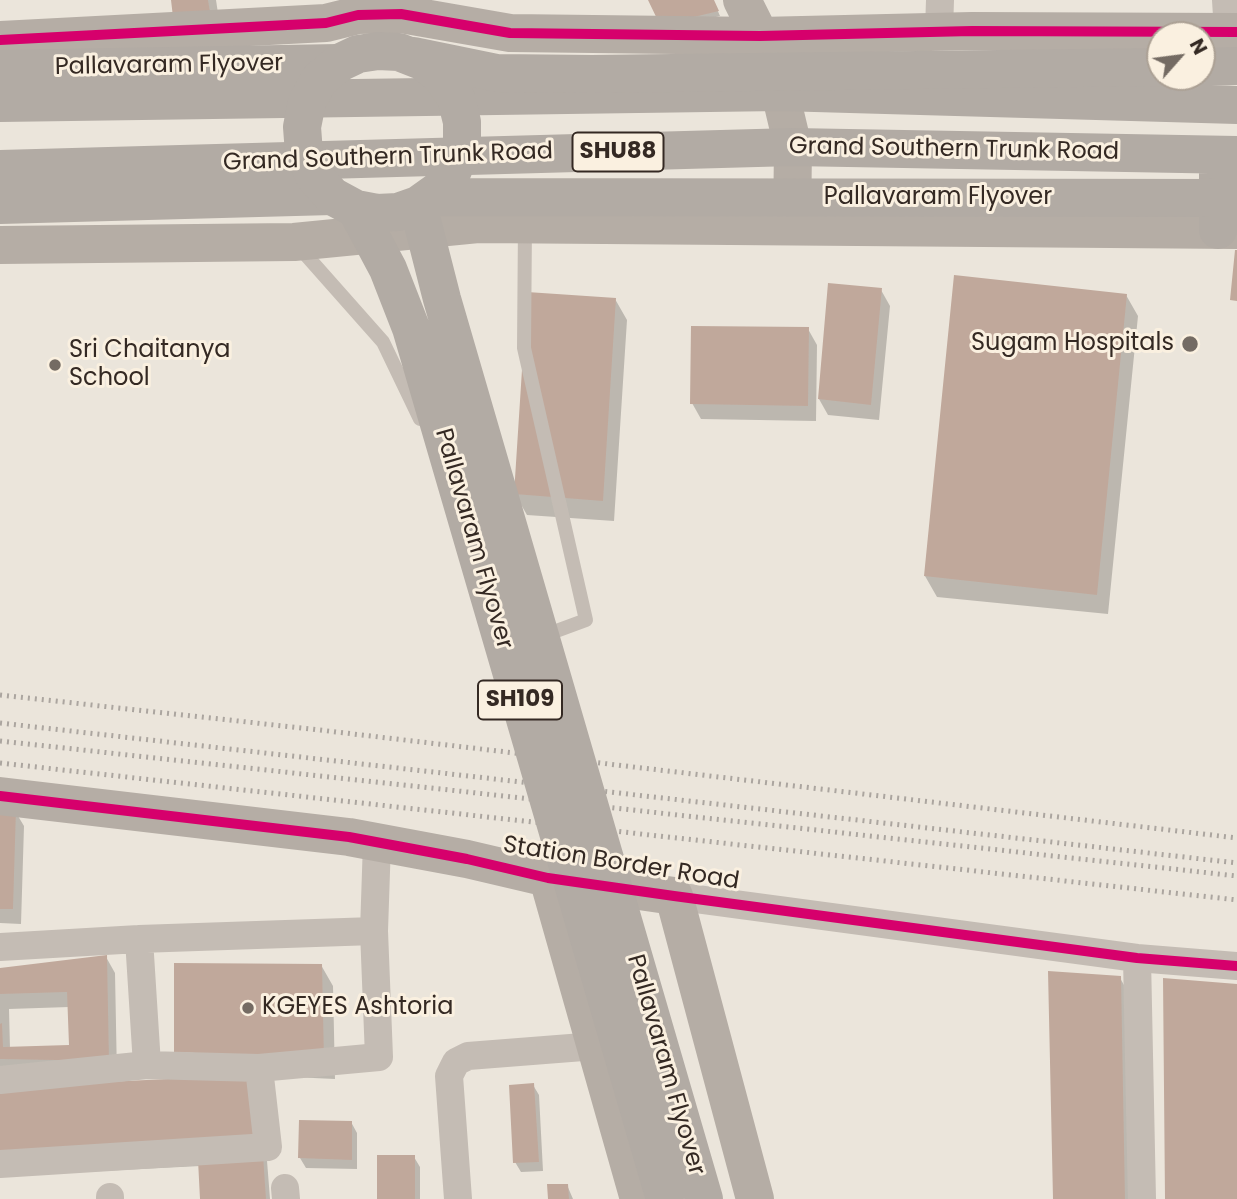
<!DOCTYPE html>
<html>
<head>
<meta charset="utf-8">
<style>
	body { margin:0 }
	#map { position:relative; width:1237px; height:1199px; overflow:hidden; background:#ebe5db; font-family:Poppins,sans-serif }
	canvas { display:block }
	.north { position:absolute; left:1146px; top:21px; width:70px; height:70px; box-sizing:border-box; background:#faf0e0; border:2px solid #aba094; border-radius:50%; rotate:62deg; font-size:19px; font-weight:700; line-height:28px; text-align:center; color:#342923 }
	.north::after { content:''; display:block; margin:auto; width:24px; height:32px; background:#746b63; clip-path:polygon(50% 0,100% 100%,50% 72%,0 100%) }
</style>
</head>
<body>
<div id="map">
<canvas width="1237" height="1199"></canvas>
<div class="north">N</div>
</div>
<script>
const context = document.querySelector('canvas').getContext('2d');
context.lineJoin = 'round';
function paint(path, color) { context.fillStyle = color; context.fill(path, 'evenodd'); }
const shape = rows => new Path2D(rows.map(r => 'M' + r).join(''));
function trace(path, color, width, dash) { context.strokeStyle = color; context.lineWidth = width; context.lineCap = dash ? 'butt' : 'round'; context.setLineDash(dash || []); context.stroke(path); }
function label(font, color, halo, rows, align = 'center') {
  context.font = font + ' Poppins,sans-serif'; context.lineWidth = 6; context.setLineDash([]); context.textBaseline = 'middle'; context.strokeStyle = halo; context.fillStyle = color; for (const [text, x, y, turn = 0] of rows) {
    context.save(); context.translate(x, y); context.rotate((+turn || 0) * Math.PI / 180); context.textAlign = isNaN(turn) ? turn : align; if (halo) context.strokeText(text, 0, 0); context.fillText(text, 0, 0); context.restore();
  }
}
paint(shape([
	[172,0,216,0,221,33],
	[650,0,713,0,720,16,664,29],
	[881,290,890,306,879,420,828,415,819,399],
	[1126,295,1138,316,1108,614,937,597,925,576],
	[615,299,627,320,614,521,527,515,515,494],
	[808,329,817,345,816,421,701,419,692,403],
	[0,810,15,811,24,826,21,924,0,923],
	[106,957,115,973,117,1076,0,1074,0,970],
	[69,1007,71,1046,10,1049,9,1009],
	[321,965,333,986,335,1079,249,1075,262,1097,270,1199,202,1199,200,1166,6,1176,242,1077],
	[1120,978,1132,999,1135,1199,1055,1199],
	[533,1085,539,1095,543,1171,521,1172,515,1162],
	[351,1122,357,1133,357,1169,306,1168,300,1158],
	[414,1157,420,1167,420,1199,379,1199],
	[567,1185,573,1199,549,1199]
]), '#0003');
paint(shape([
	[171,0,208,0,210,12,173,17],
	[648,0,714,0,719,11,660,25],
	[1235,250,1237,250,1237,301,1230,300],
	[954,275,1127,294,1097,595,924,576],
	[828,283,882,288,871,405,818,399],
	[527,292,616,298,603,501,514,494],
	[691,326,809,327,808,406,690,404],
	[0,809,16,809,13,909,0,909],
	[107,955,109,1061,0,1059,0,1024,2,1023,3,1047,69,1045,67,992,0,994,0,968],
	[174,963,322,964,324,1059,174,1052],
	[1048,971,1121,976,1125,1199,1053,1199],
	[1163,978,1237,984,1237,1199,1165,1199],
	[251,1075,255,1143,0,1155,0,1087],
	[534,1083,539,1162,513,1163,509,1085],
	[299,1120,352,1121,352,1160,298,1158],
	[263,1155,266,1199,200,1199,198,1160],
	[377,1155,415,1155,415,1199,377,1199],
	[547,1184,568,1184,569,1199,548,1199]
]), '#c0a89b');
trace(shape([
	[525,224,524,348,586,620,540,637],
	[298,246,383,342,420,419]
]), '#c4bcb4', 14);
trace(shape([
	[1226,0,1228,32],
	[939,31,940,0],
	[674,896,1137,958,1237,966],
	[139,939,147,1065],
	[0,947,139,939,374,931],
	[1137,958,1142,1199],
	[259,1068,379,1057,374,931,377,842],
	[0,1080,147,1065,259,1068,268,1147,0,1164],
	[285,1188,286,1199],
	[110,1197,110,1199],
	[458,1199,449,1076,456,1062,468,1056,596,1046]
]), '#c4bcb4', 28);
trace(shape([
	[742,0,760,36,780,92,793,147,792,226],
	[0,40,326,23,358,15,401,14,510,33,760,36,972,31,1237,32],
	[0,245,294,242,478,224,1237,230],
	[0,796,349,837,467,859,548,878,674,896,755,1199],
	[548,878,639,1199]
]), '#b5ada5', 38);
trace(shape([
	[1202,67,1237,66],
	[0,69,339,63],
	[0,103,780,92,1237,105],
	[1218,165,1218,230],
	[0,169,793,147,1237,155],
	[0,205,332,196]
]), '#b2aba4', 38);
trace(shape([
	[0,695,311,729,1237,838],
	[0,723,1237,863],
	[0,741,1237,876],
	[0,763,1237,900]
]), '#aba59f', 5, [2, 5]);
trace(shape([
	[414,56,497,73,592,74,1160,67],
	[430,197,1237,198],
	[418,205,442,299,704,1199],
	[356,209,377,213,398,212,418,205,439,190,453,170,462,147,462,122,456,98,442,77,422,61,399,52,378,51,358,54,339,63,319,80,307,102,302,127,304,153,315,177,332,196,356,209,388,269,411,328,665,1199]
]), '#b2aba4', 38);
trace(shape([
	[0,40,326,23,358,15,401,14,510,33,760,36,972,31,1237,32],
	[0,796,349,837,467,859,548,878,674,896,1137,958,1237,966]
]), '#d6006c', 10);
for (const [x, y, r, color] of [
	[1190,344,9,"#746b63"],
	[55,365,7,"#746b63"],
	[248,1008,7,"#746b63"]
]) { const dot = new Path2D(); dot.arc(x, y, r, 0, 2 * Math.PI); context.fillStyle = color; context.fill(dot); trace(dot, '#faf0e0', 2.5); }
for (const [x, y, w] of [
	[618,152,91],
	[520,700,84]
]) { const box = new Path2D(); box.roundRect(x - w / 2, y - 19.5, w, 39, 5); context.fillStyle = '#faf0e0'; context.fill(box); trace(box, '#342923', 2); }
label('bold 23px', '#342923', null, [
	["SHU88",618,152],
	["SH109",520,700]
]);
label('24px', '#342923', '#faf0e0', [
	["Pallavaram Flyover",169,66,-1],
	["Grand Southern Trunk Road",954,150,1],
	["Grand Southern Trunk Road",388,158,-2],
	["Pallavaram Flyover",938,198],
	["Pallavaram Flyover",473,539,74],
	["Station Border Road",621,864,9],
	["Pallavaram Flyover",665,1065,74]
]);
label('24px', '#342923', '#faf0e0', [
	["Sugam Hospitals",1174,344,"right"],
	["Sri Chaitanya",69,351],
	["School",69,379],
	["KGEYES Ashtoria",262,1008]
], 'left');
</script>
</body>
</html>
